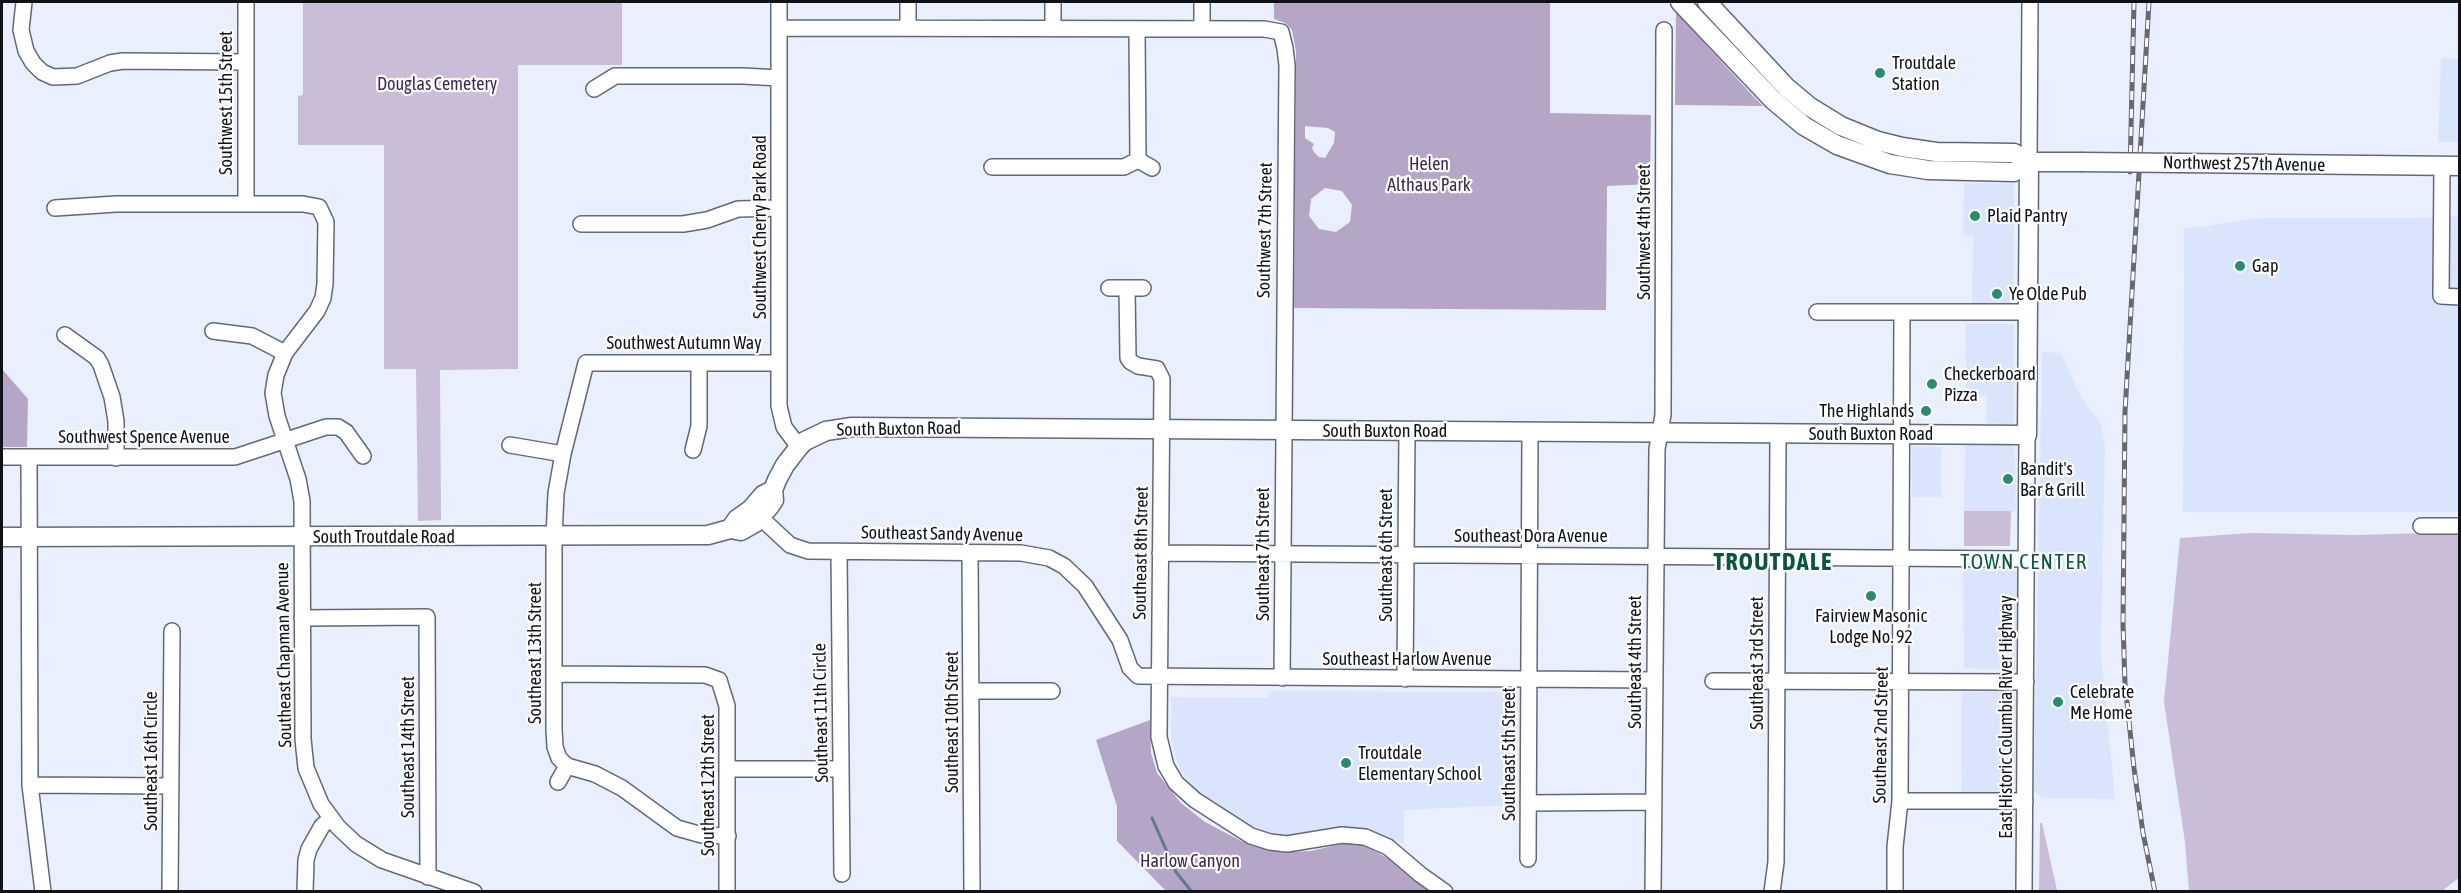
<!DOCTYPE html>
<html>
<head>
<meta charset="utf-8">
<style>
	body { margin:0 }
	#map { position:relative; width:2461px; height:893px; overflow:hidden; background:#e9effc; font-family:"Asap Condensed",sans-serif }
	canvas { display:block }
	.frame { position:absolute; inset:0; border:3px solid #101218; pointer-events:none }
</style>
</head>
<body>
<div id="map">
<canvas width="2461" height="893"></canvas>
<div class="frame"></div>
</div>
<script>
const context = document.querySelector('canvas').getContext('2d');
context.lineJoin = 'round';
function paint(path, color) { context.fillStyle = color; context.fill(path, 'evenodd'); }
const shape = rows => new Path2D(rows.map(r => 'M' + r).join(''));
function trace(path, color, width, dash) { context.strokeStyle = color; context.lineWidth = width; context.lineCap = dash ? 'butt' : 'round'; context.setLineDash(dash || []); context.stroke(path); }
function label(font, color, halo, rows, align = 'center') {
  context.font = font + ' "Asap Condensed",sans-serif'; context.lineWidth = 4.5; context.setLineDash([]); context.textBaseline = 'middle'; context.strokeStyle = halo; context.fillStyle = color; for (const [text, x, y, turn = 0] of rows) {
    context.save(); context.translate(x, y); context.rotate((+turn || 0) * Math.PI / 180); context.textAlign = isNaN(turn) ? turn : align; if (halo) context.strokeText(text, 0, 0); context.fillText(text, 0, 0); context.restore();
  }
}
paint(shape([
	[2441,58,2459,59,2459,142,2438,142],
	[1964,183,2014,184,2014,304,1972,304,1973,236,1963,235],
	[2459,216,2459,512,2183,512,2184,229,2260,218,2418,218],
	[1966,324,2014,324,2014,424,1987,423,1987,396,1979,396,1978,394,1966,395],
	[2042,352,2061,353,2078,392,2101,425,2105,445,2101,653,2115,799,2042,798,2034,791],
	[2011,443,2015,452,2016,512,1964,511,1965,445],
	[1912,446,1941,447,1941,497,1912,497],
	[1963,567,2010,567,2018,572,2015,667,2013,670,1964,668],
	[1269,691,1518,692,1514,805,1404,810,1404,844,1375,832,1353,828,1288,836,1264,832,1252,827,1195,789,1180,771,1171,740,1171,697,1268,698],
	[2007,691,2013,692,2017,700,2014,792,2009,794,1961,793,1962,692]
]), '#dae4fc');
paint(shape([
	[303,2,622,2,622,65,518,65,518,369,440,370,441,520,418,521,416,369,384,369,384,145,298,145,298,96,303,95],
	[1964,511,2011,511,2010,546,1964,546],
	[2459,532,2460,877,2442,891,2189,891,2185,842,2164,702,2180,538,2251,533,2357,535],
	[2040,823,2042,823,2057,890,2062,891,2039,891]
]), '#c9bdd7');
paint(shape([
	[1274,2,1550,2,1550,113,1651,115,1650,184,1607,186,1606,310,1294,308,1296,51,1292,30,1285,23,1274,19],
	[1305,126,1328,128,1335,132,1334,143,1325,158,1319,157,1314,152,1312,148,1314,144,1305,138],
	[1325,188,1342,191,1352,205,1350,222,1336,232,1319,229,1309,216,1311,199],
	[1676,12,1751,94,1763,106,1675,105],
	[2,369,28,399,27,447,2,447],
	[1150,720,1151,753,1157,773,1181,803,1205,822,1243,842,1281,852,1311,851,1346,843,1362,845,1390,859,1431,891,1166,891,1117,841,1117,806,1096,740]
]), '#b5a5c6');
trace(shape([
	[1152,818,1176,872,1192,892]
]), '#607c89', 3);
const minor = shape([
	[24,2,21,30,26,51,33,63,42,72,53,77,77,76,110,63,123,61,246,62],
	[779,2,779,406,784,427,799,447],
	[1202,2,1202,28],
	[779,28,1264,29,1281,32,1285,48,1287,65,1282,678],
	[908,28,908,2],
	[1053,29,1053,2],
	[1137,29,1138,160],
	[594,89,615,76,743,76,779,78],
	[1138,160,1152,168],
	[2029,162,2030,2],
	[2442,166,2441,296,2460,297],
	[992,167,1124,167,1138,160],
	[246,204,246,2],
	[55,208,116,204,303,204,319,207,326,222,325,284,323,298,317,311,285,353,276,375,273,393,277,416,298,479,302,501,303,739,306,768,321,804,338,827,356,844,382,860,474,892],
	[581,224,683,224,707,220,738,209,779,208],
	[1109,288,1143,288],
	[1127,288,1128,358,1131,362,1138,366,1157,369,1162,379,1159,737,1166,766,1176,783,1195,800,1251,836,1270,842,1287,844,1342,835,1365,837,1388,847,1421,875,1445,892],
	[1817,312,2028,312],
	[213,331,252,336,285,353],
	[65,335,97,358,101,365,112,397,116,421,116,458],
	[510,445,563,454],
	[693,450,699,426,699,363],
	[2,457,235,457,326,427,338,427,346,432,363,456],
	[29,457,30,785,43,892],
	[761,518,790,545,808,551,1021,553,1049,558,1064,566,1085,586,1120,640,1130,668,1138,676,1654,680],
	[2421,526,2460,526],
	[839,552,842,874],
	[970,553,972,892],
	[1160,553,2026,559],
	[302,618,427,617,428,877],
	[555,674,705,675,719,680],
	[1405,679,1407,431],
	[719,680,727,706,727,892],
	[1713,681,2026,682],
	[971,691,1052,691],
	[728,769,841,769],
	[558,782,567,766],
	[30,785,171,786],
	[1900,801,2025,801],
	[1528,803,1654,802],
	[728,836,702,835,677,828,622,788,595,774,567,766,559,758,555,747,554,729,554,537,556,493,563,454,586,363,779,363],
	[1528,859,1530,432],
	[170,892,172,631],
	[305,892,306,860,309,849,322,826,331,818],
	[1653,892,1657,449,1663,415,1664,30],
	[1772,892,1776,862,1778,433],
	[1895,892,1895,847,1900,801,1902,312],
	[2024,892,2027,435]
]);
const major = shape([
	[1680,2,1773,100,1804,126,1837,145,1890,164,1928,170,2014,172,2029,162],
	[1707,2,1786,87,1810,107,1841,126,1878,141,1902,147,1936,152,2014,153,2029,162],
	[2029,162,2081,162],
	[2181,163,2460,166],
	[730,529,737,519,751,509,763,495,773,490],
	[2,537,708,535,730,529,741,531,755,523,770,506,774,500,773,490,777,480,785,465,799,447,805,441,826,431,852,427,2027,435,2029,162]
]);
trace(minor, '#626877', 18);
trace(major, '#626877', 21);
trace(minor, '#fff', 15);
trace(major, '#fff', 18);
const rail = shape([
	[2149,2,2125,412,2123,624,2125,684,2134,768,2143,833,2155,892],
	[2130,172,2134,2]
]);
trace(rail, '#666972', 5);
trace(rail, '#fff', 3, [9]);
const majorBridge = shape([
	[2081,162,2181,163]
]);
trace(majorBridge, '#626877', 21, []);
trace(majorBridge, '#fff', 18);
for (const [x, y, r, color] of [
	[1880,73,6,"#258e6c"],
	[1975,216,6,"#258e6c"],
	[2240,266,6,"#258e6c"],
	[1997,294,6,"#258e6c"],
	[1932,384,6,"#258e6c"],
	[1926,411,6,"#258e6c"],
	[2008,479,6,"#258e6c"],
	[1871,596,6,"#258e6c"],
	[2058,702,6,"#258e6c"],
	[1346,763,6,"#258e6c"]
]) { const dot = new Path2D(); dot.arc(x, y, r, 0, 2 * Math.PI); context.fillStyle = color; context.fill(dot); trace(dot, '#fff', 2); }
label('18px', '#101218', '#fff', [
	["Troutdale",1892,63],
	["Station",1892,84],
	["Plaid Pantry",1987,216],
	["Gap",2252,266],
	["Ye Olde Pub",2009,294],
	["Checkerboard",1944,374],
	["Pizza",1944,395],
	["The Highlands",1914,411,"right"],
	["Bandit's",2020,469],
	["Bar & Grill",2020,490],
	["Fairview Masonic",1871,616,"center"],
	["Lodge No. 92",1871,637,"center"],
	["Celebrate",2070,692],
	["Me Home",2070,713],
	["Troutdale",1358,753],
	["Elementary School",1358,774]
], 'left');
label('18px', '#3e2753', '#fff', [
	["Douglas Cemetery",437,84],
	["Helen",1429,164],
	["Althaus Park",1429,185],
	["Harlow Canyon",1190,861]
]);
label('18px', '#101218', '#fff', [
	["Southwest 15th Street",226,103,-90],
	["Northwest 257th Avenue",2244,164,1],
	["Southwest Cherry Park Road",760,227,-90],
	["Southwest 7th Street",1265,230,-89],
	["Southwest 4th Street",1644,232,-90],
	["Southwest Autumn Way",684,343],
	["South Buxton Road",899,429,-1],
	["South Buxton Road",1385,431],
	["South Buxton Road",1871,434],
	["Southwest Spence Avenue",144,437],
	["Southeast Sandy Avenue",942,534,1],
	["Southeast Dora Avenue",1531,536],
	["South Troutdale Road",384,537],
	["Southeast 8th Street",1141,553,-89],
	["Southeast 7th Street",1263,554,-90],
	["Southeast 6th Street",1386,555,-90],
	["Southeast 13th Street",535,653,-90],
	["Southeast Chapman Avenue",284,655,-91],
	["Southeast Harlow Avenue",1407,659],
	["Southeast 4th Street",1635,662,-90],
	["Southeast 3rd Street",1757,663,-90],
	["Southeast 11th Circle",821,713,-91],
	["East Historic Columbia River Highway",2006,717,-90],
	["Southeast 10th Street",952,722,-90],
	["Southeast 2nd Street",1881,735,-89],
	["Southeast 14th Street",408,747,-90],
	["Southeast 5th Street",1509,754,-90],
	["Southeast 16th Circle",151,761,-90],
	["Southeast 12th Street",708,785,-90]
]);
context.letterSpacing = '1.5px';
label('21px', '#08563f', '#fff', [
	["TOWN CENTER",2024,562]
]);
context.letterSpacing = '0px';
context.letterSpacing = '1.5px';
label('bold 24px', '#08563f', '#fff', [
	["TROUTDALE",1773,562]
]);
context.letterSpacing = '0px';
</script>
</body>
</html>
